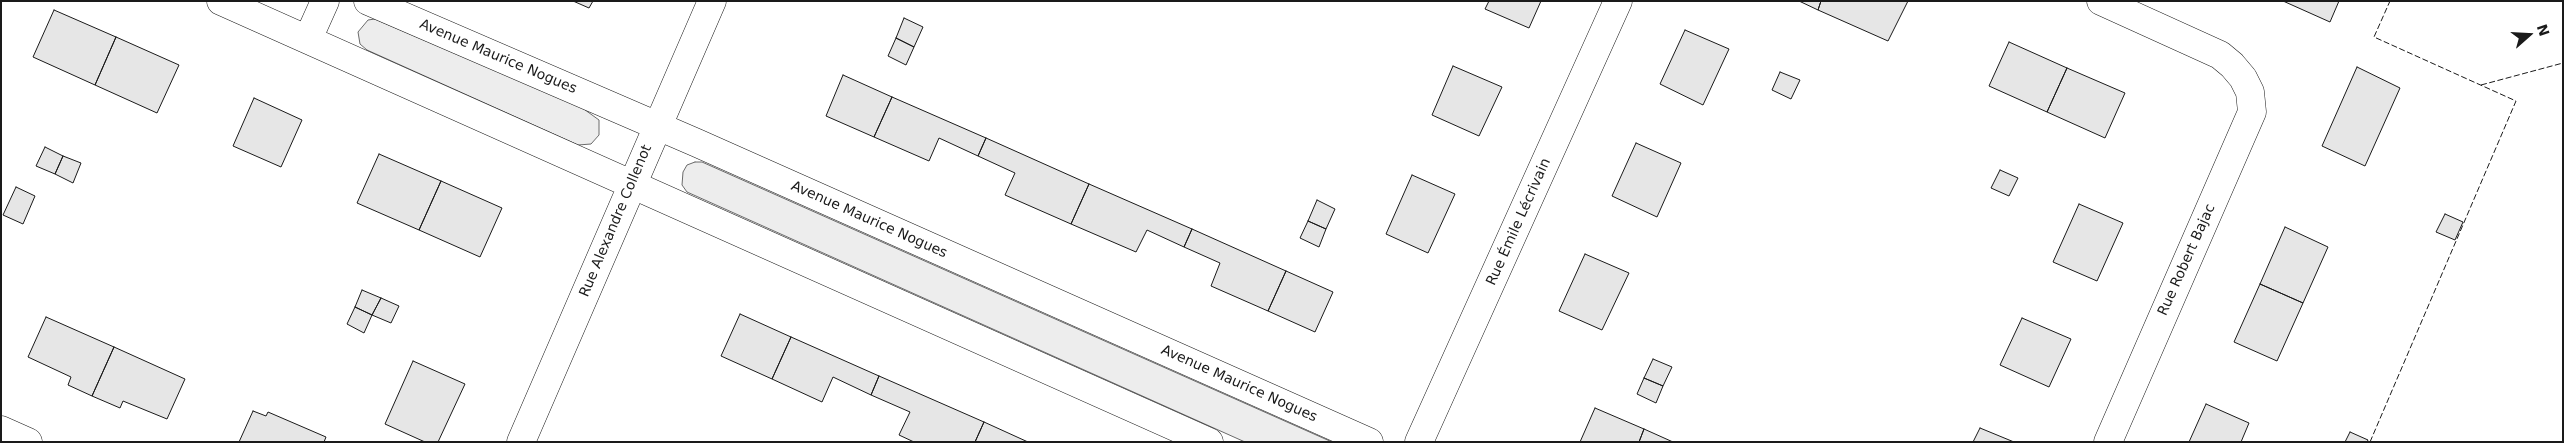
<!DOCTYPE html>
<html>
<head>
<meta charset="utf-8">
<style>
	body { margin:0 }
	#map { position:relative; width:2564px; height:443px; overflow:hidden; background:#fff; font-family:"DejaVu Sans",sans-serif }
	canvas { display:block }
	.frame { position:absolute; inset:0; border:2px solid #1a1a1a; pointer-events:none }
	.north { position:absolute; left:2504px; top:10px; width:50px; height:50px; -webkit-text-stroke:4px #fff; paint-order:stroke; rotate:71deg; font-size:14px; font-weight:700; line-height:20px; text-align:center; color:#1a1a1a }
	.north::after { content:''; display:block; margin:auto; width:18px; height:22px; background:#1a1a1a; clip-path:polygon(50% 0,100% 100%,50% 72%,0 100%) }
</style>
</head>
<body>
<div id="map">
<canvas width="2564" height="443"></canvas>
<div class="frame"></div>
<div class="north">N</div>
</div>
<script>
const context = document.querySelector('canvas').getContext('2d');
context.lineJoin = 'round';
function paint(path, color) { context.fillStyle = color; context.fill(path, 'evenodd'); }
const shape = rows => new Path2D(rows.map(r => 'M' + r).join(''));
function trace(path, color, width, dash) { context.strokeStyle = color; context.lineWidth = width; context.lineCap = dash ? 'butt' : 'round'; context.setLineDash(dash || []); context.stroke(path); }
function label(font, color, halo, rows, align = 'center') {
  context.font = font + ' "DejaVu Sans",sans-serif'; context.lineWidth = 4; context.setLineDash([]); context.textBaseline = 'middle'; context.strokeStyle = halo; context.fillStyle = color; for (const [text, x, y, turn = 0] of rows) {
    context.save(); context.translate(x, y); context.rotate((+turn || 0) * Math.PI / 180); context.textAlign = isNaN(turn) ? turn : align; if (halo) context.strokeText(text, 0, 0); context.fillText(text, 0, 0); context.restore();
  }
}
const built = shape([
	[375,19,581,107,599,120,599,135,591,144,578,145,367,50,360,44,358,32,368,20,375,19],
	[695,162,702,162,1332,442,1245,442,687,192,682,185,683,172,687,165,695,162]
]);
paint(built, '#ededed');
trace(built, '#6a6a6a', 1);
const building = shape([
	[573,1,593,1,589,8,573,1],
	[1489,1,1541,1,1529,28,1485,9,1489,1],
	[1799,1,1821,1,1818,10,1799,1],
	[1821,1,1908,1,1888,41,1818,10,1821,1],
	[2283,1,2339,1,2330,22,2283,1],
	[54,10,116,37,95,85,33,57,54,10],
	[904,18,923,27,914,47,896,38,904,18],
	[1685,30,1729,49,1703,105,1660,84,1685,30],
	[116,37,179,65,157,113,95,85,116,37],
	[896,38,914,47,906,65,888,56,896,38],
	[2009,42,2067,68,2047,112,1989,86,2009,42],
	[1453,66,1502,87,1479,136,1432,115,1453,66],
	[2357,67,2400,88,2365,166,2322,146,2357,67],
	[2067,68,2125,93,2105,138,2047,112,2067,68],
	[1780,72,1800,80,1791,99,1772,90,1780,72],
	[843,75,892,97,874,137,826,116,843,75],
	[892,97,986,138,978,156,939,138,929,161,874,137,892,97],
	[254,98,302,120,281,167,233,146,254,98],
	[986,138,1089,184,1071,224,1005,195,1015,173,978,156,986,138],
	[1636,143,1681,163,1657,217,1612,196,1636,143],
	[45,147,63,156,55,174,36,166,45,147],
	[379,154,441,181,419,230,357,203,379,154],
	[63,156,81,163,73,183,55,174,63,156],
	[2000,170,2018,178,2009,196,1991,188,2000,170],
	[1412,175,1455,194,1428,253,1386,234,1412,175],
	[441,181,502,208,480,257,419,230,441,181],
	[1089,184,1192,229,1184,247,1147,230,1136,252,1071,224,1089,184],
	[16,187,35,196,23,224,3,215,16,187],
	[1317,200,1335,209,1326,229,1308,221,1317,200],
	[2079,204,2123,223,2097,281,2053,262,2079,204],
	[2445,214,2463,222,2455,240,2436,232,2445,214],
	[1308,221,1326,229,1319,247,1300,238,1308,221],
	[2285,227,2328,247,2303,303,2260,284,2285,227],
	[1192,229,1286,271,1268,311,1211,286,1220,263,1184,247,1192,229],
	[1585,254,1629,273,1602,330,1559,311,1585,254],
	[1286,271,1333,292,1315,332,1268,311,1286,271],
	[2260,284,2303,303,2277,361,2234,342,2260,284],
	[362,290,381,298,372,315,355,307,362,290],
	[381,298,399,306,391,323,372,315,381,298],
	[355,307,372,315,364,333,347,324,355,307],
	[740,314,791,337,772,379,721,356,740,314],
	[46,317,114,347,92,396,68,385,71,377,28,357,46,317],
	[2022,318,2071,339,2049,387,2000,365,2022,318],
	[791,337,879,376,871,395,833,377,822,402,772,379,791,337],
	[114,347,185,379,167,419,123,401,120,408,92,396,114,347],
	[1653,359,1672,367,1663,386,1644,378,1653,359],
	[413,361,465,384,438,442,425,442,385,424,413,361],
	[879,376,984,422,975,442,914,442,899,435,910,412,871,395,879,376],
	[1644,378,1663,386,1656,403,1637,394,1644,378],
	[2206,404,2249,423,2241,442,2189,442,2206,404],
	[1595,408,1644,429,1639,442,1580,442,1595,408],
	[253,411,266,416,268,412,326,437,324,442,239,442,253,411],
	[984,422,1028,442,975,442,984,422],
	[1980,428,2014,442,1973,442,1980,428],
	[1644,429,1673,442,1639,442,1644,429],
	[2350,432,2368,440,2367,442,2345,442,2350,432]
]);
paint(building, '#e6e6e6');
trace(building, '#1a1a1a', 1);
const minor = shape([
	[221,1,1209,442],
	[368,1,697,143,1369,442],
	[2101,1,2220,55,2232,65,2243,78,2250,92,2252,112,2108,442],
	[308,39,325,1],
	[1,430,28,442],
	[521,442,712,1],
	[1419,442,1618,1]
]);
trace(minor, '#1a1a1a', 29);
trace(minor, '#fff', 28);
trace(shape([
	[2481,85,2563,63],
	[2370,442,2516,101,2374,37,2390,1]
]), '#1a1a1a', 1, [6, 2.5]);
label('14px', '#1a1a1a', '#fff', [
	["Avenue Maurice Nogues",498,57,23],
	["Avenue Maurice Nogues",869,220,24],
	["Rue Alexandre Collenot",616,221,-67],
	["Rue Émile Lécrivain",1519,222,-66],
	["Rue Robert Bajac",2187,260,-66],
	["Avenue Maurice Nogues",1239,384,24]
]);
</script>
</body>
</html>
